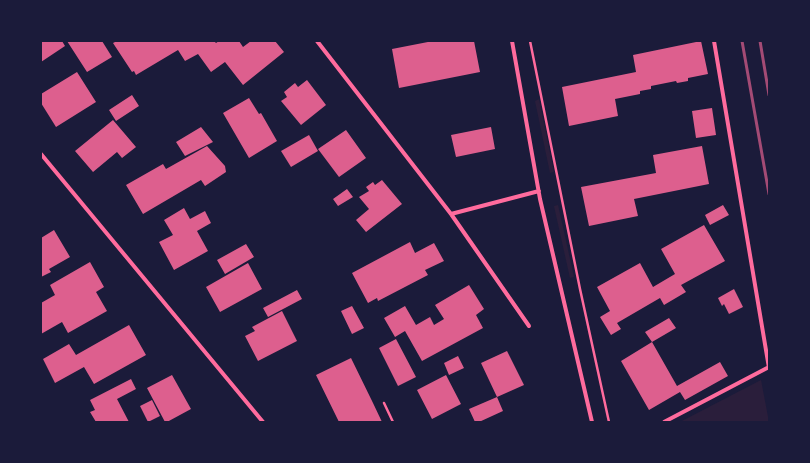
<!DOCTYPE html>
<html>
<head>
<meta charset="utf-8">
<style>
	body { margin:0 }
	#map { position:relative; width:810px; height:463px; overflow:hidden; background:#1b1b3a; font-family:Lato,sans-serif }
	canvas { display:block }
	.frame { position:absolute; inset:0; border:42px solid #1b1b3a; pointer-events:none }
</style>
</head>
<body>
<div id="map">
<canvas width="810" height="463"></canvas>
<div class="frame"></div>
</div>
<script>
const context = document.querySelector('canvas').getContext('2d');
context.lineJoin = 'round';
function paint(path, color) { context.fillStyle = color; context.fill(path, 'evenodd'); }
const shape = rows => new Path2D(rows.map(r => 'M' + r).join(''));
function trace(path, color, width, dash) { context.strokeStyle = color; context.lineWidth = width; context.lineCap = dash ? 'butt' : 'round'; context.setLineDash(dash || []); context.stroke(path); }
paint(shape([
	[539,99,554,172,550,173,535,101],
	[558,205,574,277,570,278,554,206],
	[761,380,769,422,680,422]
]), '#2a1e3b');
paint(shape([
	[41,41,62,41,65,46,41,62],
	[67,41,102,41,112,57,87,72],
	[117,41,214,41,216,43,219,41,239,41,243,47,251,41,275,41,284,52,243,85,225,62,211,72,198,54,185,61,178,50,136,75,134,71,132,72,113,43],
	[433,41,474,41,480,72,399,88,392,49],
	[701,41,708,74,688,78,688,81,677,83,676,81,651,86,651,89,640,91,640,94,615,99,618,116,569,126,562,87,636,72,633,55],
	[77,72,96,102,56,127,41,103,41,94],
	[307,80,326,105,301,125,281,101,287,97,284,92,295,83,298,87],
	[132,95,139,106,116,121,109,110],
	[249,98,259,114,261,113,277,141,249,158,223,113],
	[712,108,716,135,696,138,692,111],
	[113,120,136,147,122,158,117,152,93,172,75,151],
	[201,127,213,142,185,156,176,142],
	[491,127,495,149,456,157,451,135],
	[346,130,366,158,339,177,318,149],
	[309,135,318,151,291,167,281,151],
	[207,146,225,166,226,172,205,186,201,180,143,214,126,185,163,164,166,169],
	[702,146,709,184,634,199,638,216,589,226,581,187,656,173,653,155],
	[382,180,402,204,366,232,356,220,369,209,359,197,369,191,366,187,373,182,375,185],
	[347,189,353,197,338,206,333,199],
	[723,205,729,215,710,225,705,215],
	[184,208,190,219,205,211,211,223,197,231,208,251,174,270,159,242,173,235,164,220],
	[704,225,725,261,681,285,686,292,664,305,660,298,617,323,621,329,611,335,600,317,610,311,597,287,640,263,653,287,675,274,661,249],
	[54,230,70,257,49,269,51,272,41,277,41,238],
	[410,242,415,253,434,243,444,261,425,270,428,275,378,301,377,298,368,303,352,273],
	[246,244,254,257,225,274,217,260],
	[90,262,104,287,96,292,107,311,68,333,62,322,41,334,41,303,55,295,50,285],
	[248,263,262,289,220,312,206,287],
	[469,285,484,309,476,315,483,328,422,361,405,331,395,337,384,318,405,306,416,325,430,317,434,325,444,319,435,305],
	[734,289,743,307,729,314,724,304,722,306,718,298],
	[297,290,302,299,268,317,263,308],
	[352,306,364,328,352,334,341,311],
	[282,311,297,341,258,361,245,336,255,331,252,327],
	[669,318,676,328,652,342,645,332],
	[129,325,146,355,94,384,84,367,55,383,43,359,69,344,76,355],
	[396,339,416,377,398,386,379,348],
	[652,342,677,386,720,362,728,376,685,400,680,392,649,410,621,361],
	[507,351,524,385,497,397,481,363],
	[458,356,464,368,449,375,444,363],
	[351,358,373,403,382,422,339,422,316,375],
	[172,375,191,409,167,422,165,422,147,388],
	[446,375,461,404,432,419,417,390],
	[131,379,136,389,117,399,129,422,96,422,90,412,95,410,90,400],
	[497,397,503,411,479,422,475,422,469,409],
	[152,400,160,416,148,422,140,406]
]), '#dd5f8e');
trace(shape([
	[530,41,580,289,609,422],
	[384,403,393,422]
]), '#ff6b9d', 2.5);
trace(shape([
	[317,41,451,214,529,326],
	[512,41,540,199,592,422],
	[714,41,769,368],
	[41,154,263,422],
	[451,214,539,191],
	[664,422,769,367]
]), '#ff6b9d', 4);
trace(shape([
	[742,41,769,194],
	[760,41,769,95]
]), '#a44b75', 3);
</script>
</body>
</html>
